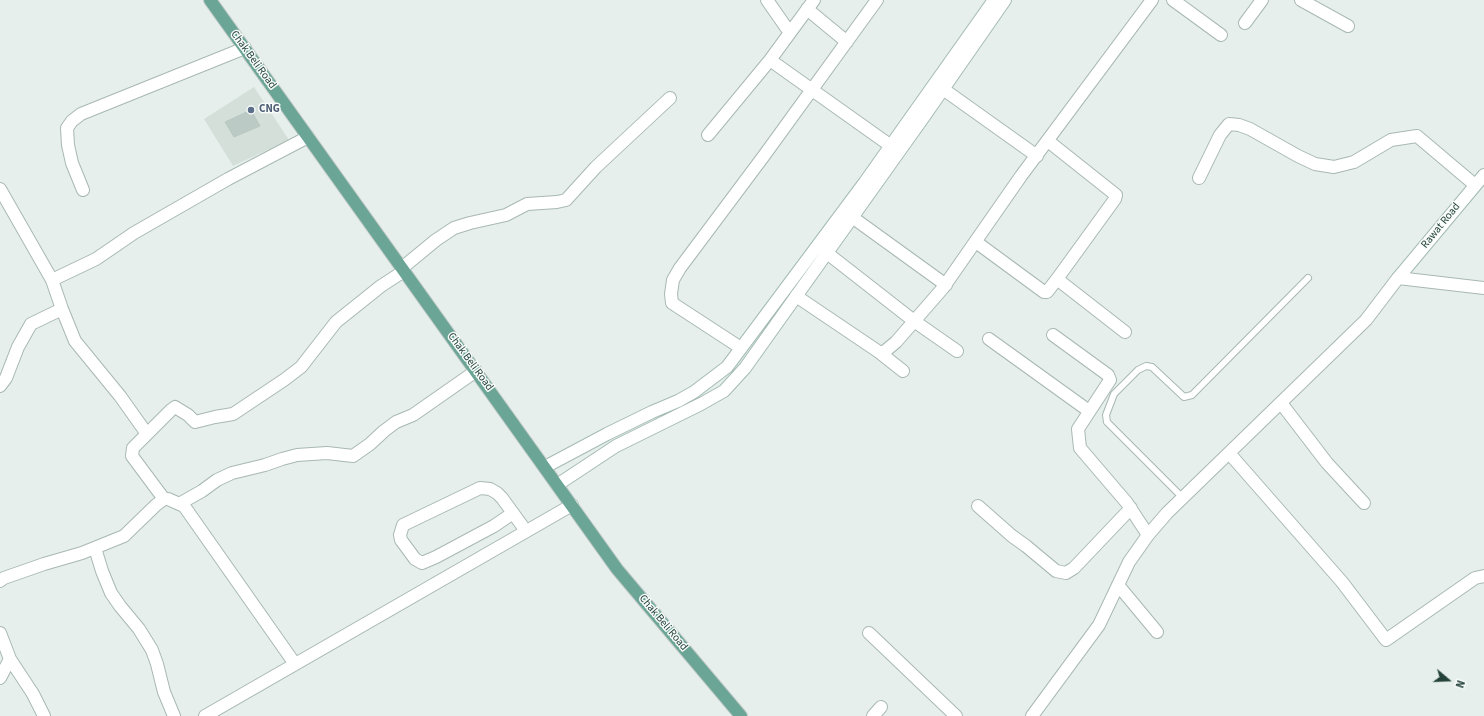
<!DOCTYPE html>
<html>
<head>
<meta charset="utf-8">
<style>
	body { margin:0 }
	#map { position:relative; width:1484px; height:716px; overflow:hidden; background:#e6efeb; font-family:"Source Sans 3",sans-serif }
	canvas { display:block }
	.north { position:absolute; left:1428px; top:660px; width:40px; height:40px; -webkit-text-stroke:3px #f7fbf9; paint-order:stroke; rotate:109deg; font-size:11px; font-weight:700; line-height:16px; text-align:center; color:#24423a }
	.north::after { content:''; display:block; margin:auto; width:14px; height:18px; background:#24423a; clip-path:polygon(50% 0,100% 100%,50% 72%,0 100%) }
</style>
</head>
<body>
<div id="map">
<canvas width="1484" height="716"></canvas>
<div class="north">N</div>
</div>
<script>
const context = document.querySelector('canvas').getContext('2d');
context.lineJoin = 'round';
function paint(path, color) { context.fillStyle = color; context.fill(path, 'evenodd'); }
const shape = rows => new Path2D(rows.map(r => 'M' + r).join(''));
function trace(path, color, width, dash) { context.strokeStyle = color; context.lineWidth = width; context.lineCap = dash ? 'butt' : 'round'; context.setLineDash(dash || []); context.stroke(path); }
function label(font, color, halo, rows, align = 'center') {
  context.font = font + ' "Source Sans 3",sans-serif'; context.lineWidth = 3; context.setLineDash([]); context.textBaseline = 'middle'; context.strokeStyle = halo; context.fillStyle = color; for (const [text, x, y, turn = 0] of rows) {
    context.save(); context.translate(x, y); context.rotate((+turn || 0) * Math.PI / 180); context.textAlign = isNaN(turn) ? turn : align; if (halo) context.strokeText(text, 0, 0); context.fillText(text, 0, 0); context.restore();
  }
}
paint(shape([
	[254,87,289,140,233,166,204,119]
]), '#d4dfda');
const building = shape([
	[251,110,260,126,234,137,225,122,251,110]
]);
paint(building, '#bbcac4');
trace(building, '#b8c9c2', 1);
const lane = shape([
	[1183,498,1107,422,1106,415,1114,394,1138,370,1146,366,1152,367,1184,397,1192,395,1308,278]
]);
const street = shape([
	[767,0,790,33],
	[1173,0,1221,35],
	[1301,0,1348,26],
	[807,9,847,42],
	[1245,23,1262,0],
	[770,60,891,146],
	[943,89,1037,156],
	[708,135,770,60,814,0],
	[1199,178,1220,135,1229,124,1239,125,1250,129,1298,156,1315,164,1334,167,1354,162,1391,140,1417,136,1475,185],
	[0,189,52,280,62,309,75,341,120,396,147,434],
	[83,190,72,163,68,145,67,128,72,121,81,114,245,48],
	[852,217,946,285],
	[976,242,1044,292,1047,292,1057,279,1115,199,1116,195,1048,141],
	[827,253,914,321,957,351],
	[402,268,436,240,454,228,470,223,506,215,527,204,557,202,566,200,596,167,670,98],
	[1057,279,1125,332],
	[52,280,96,259,134,233,228,179,308,137],
	[796,296,879,352,884,352,896,342,943,288,1021,176,1152,0],
	[1053,335,1108,375,1110,380,1078,429,1080,448,1127,503,1148,535],
	[989,339,1089,411],
	[741,348,672,303,671,294,673,280,680,268,763,157,877,0],
	[879,352,903,371],
	[0,386,6,378,18,347,31,324,62,309],
	[1281,403,1327,463,1364,503],
	[1229,453,1342,582,1386,640,1475,578,1484,576],
	[164,499,132,456,133,448,171,410,175,407,188,415,195,422,215,417,233,414,284,380,301,367,336,322,381,286,404,271],
	[179,504,202,491,217,480,232,473,265,465,282,459,297,455,327,453,353,456,370,444,384,431,396,422,413,415,476,371],
	[978,506,1012,536,1026,546,1056,571,1066,573,1074,568,1131,508],
	[513,513,494,526,436,557,422,563,415,559,401,540,400,535,403,525,480,488,490,489,497,493,502,498,526,531],
	[95,548,102,571,111,593,120,606,139,629,152,650,157,664,164,692,174,716],
	[0,581,4,578,44,564,82,553,124,536,156,505,164,499,168,499,184,506,295,664],
	[1118,585,1157,632],
	[0,633,10,659,33,694,44,716],
	[869,633,956,716],
	[0,678,10,659],
	[205,716,572,505],
	[873,716,881,707],
	[1032,716,1099,625,1129,562,1148,535,1167,513,1366,320,1398,278,1484,288]
]);
const secondary = shape([
	[1398,278,1484,175],
	[545,467,607,434,652,412,678,401,694,392,727,367,865,182,994,0],
	[557,485,616,446,701,404,724,391,745,368,923,118,1005,0]
]);
const primary = shape([
	[210,0,617,569,741,716]
]);
trace(lane, '#a8b8b2', 8);
trace(street, '#a8b8b2', 14);
trace(secondary, '#a4bbb3', 14);
trace(primary, '#c2cac8', 14);
trace(lane, '#fff', 6);
trace(street, '#fff', 12);
trace(secondary, '#fff', 12);
trace(primary, '#6aa596', 12);
for (const [x, y, r, color] of [
	[251,110,4,"#5c6f8a"]
]) { const dot = new Path2D(); dot.arc(x, y, r, 0, 2 * Math.PI); context.fillStyle = color; context.fill(dot); trace(dot, '#f7fbf9', 1.5); }
label('11px', '#24423a', '#f7fbf9', [
	["Chak Beli Road",253,60,54],
	["Rawat Road",1441,226,-51],
	["Chak Beli Road",470,362,54],
	["Chak Beli Road",663,623,50]
]);
label('bold 11px', '#4e5e75', '#f7fbf9', [
	["CNG",259,110]
], 'left');
</script>
</body>
</html>
